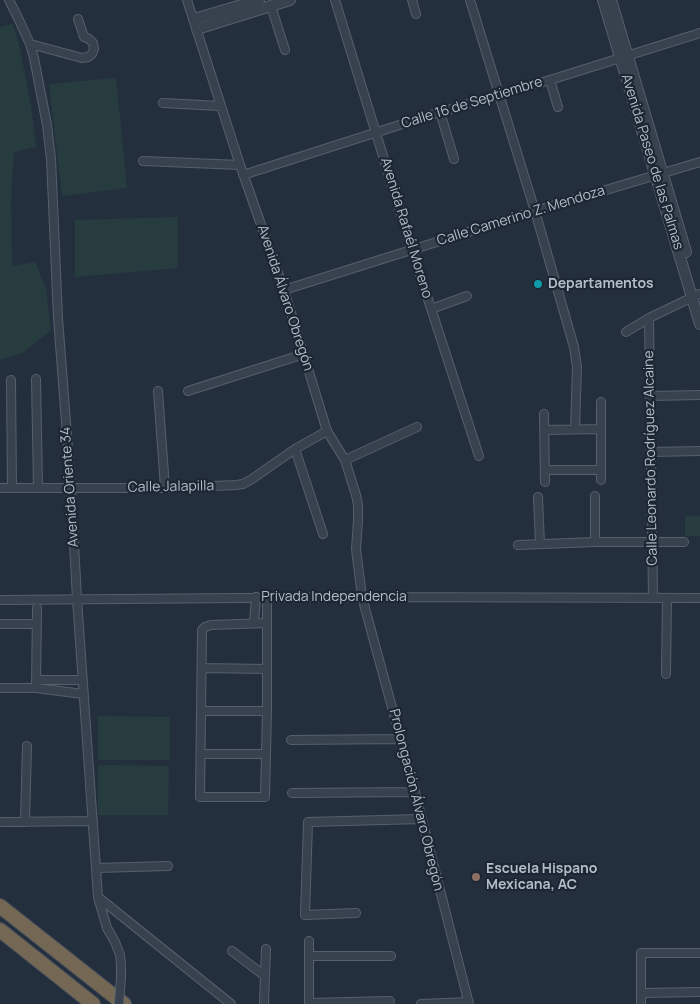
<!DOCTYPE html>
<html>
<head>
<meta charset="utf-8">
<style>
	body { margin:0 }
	canvas { display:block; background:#242f3e }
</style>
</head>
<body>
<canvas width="700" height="1004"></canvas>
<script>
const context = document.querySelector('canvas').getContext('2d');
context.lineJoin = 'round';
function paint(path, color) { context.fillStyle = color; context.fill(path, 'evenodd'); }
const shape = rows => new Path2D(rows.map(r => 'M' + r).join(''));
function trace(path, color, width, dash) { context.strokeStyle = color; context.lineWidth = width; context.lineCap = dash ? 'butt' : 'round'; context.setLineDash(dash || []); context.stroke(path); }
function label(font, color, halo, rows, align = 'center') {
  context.font = font + ' Manrope,sans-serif'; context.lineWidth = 4.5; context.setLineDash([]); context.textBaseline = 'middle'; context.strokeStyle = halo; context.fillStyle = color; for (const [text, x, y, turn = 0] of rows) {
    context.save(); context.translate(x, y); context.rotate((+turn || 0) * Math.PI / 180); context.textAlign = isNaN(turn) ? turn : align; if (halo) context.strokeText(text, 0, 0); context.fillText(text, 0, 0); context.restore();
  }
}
paint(shape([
	[13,24,20,48,31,106,36,147,14,152,11,200,12,266,35,262,46,289,51,330,23,353,0,360,0,27],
	[116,78,127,188,62,196,49,84],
	[178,217,178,268,75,277,75,220],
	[685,516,700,516,700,536,685,536],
	[98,716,170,717,170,760,98,760],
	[98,765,169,766,168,815,98,815]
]), '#263c3f');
const minor = shape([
	[9,0,19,20,30,44,34,58,47,125,51,159,53,204,58,318,71,488,77,599,98,897,107,928,115,942,120,955,121,964,121,977],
	[187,0,240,165,284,290,327,431,345,460,356,495,358,505,358,520,356,549,362,597,415,792,469,1004],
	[335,0,412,250,479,456],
	[412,0,416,14],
	[470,0,535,211,574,347,577,367,575,429],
	[271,6,285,50],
	[30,44,82,58,88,57,92,54,94,49,93,43,89,39,84,37,78,19],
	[550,80,558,107],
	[163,103,220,106],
	[440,112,454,159],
	[143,161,240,165],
	[243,175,440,112,550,80,700,33],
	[284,290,535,211,700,162],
	[431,309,467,296],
	[649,318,653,598],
	[626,332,649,318,699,294],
	[36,379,38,487],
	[11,380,12,488],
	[158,391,165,488],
	[188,391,304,354],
	[650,396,700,395],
	[601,402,601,480],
	[544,414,545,482],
	[544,430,601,429],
	[295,449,323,534],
	[651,452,700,451],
	[345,460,417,427],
	[545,470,601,470],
	[0,488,165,488,236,485,243,484,252,479,295,449,327,431],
	[538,497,540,544],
	[595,542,595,496],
	[518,545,595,542,684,542],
	[1,600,362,597,700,598],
	[254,623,256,597],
	[267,623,211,625,205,627,202,630,200,797,265,797,267,711,267,597],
	[0,624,37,624],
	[202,668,267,669],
	[666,674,667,598],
	[36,680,82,680],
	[0,688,36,688,83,694],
	[36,688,37,608],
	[202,711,267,711],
	[291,740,401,739],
	[201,754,266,754],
	[292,793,415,792],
	[2,822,93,821],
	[25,822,27,746],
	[96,868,168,866],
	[98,897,231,1004],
	[356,913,305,915,308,822,421,819],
	[232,951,265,976],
	[309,956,391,956],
	[641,993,700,992],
	[309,1003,390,1001],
	[264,1004,266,949],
	[309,1004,309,941],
	[421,1004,468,1002],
	[641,1004,641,953,700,953]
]);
const tertiary = shape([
	[603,0,700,324],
	[611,0,686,252],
	[194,19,259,0],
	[197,29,290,0]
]);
const motorway = shape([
	[0,906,124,1004],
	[0,930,93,1004]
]);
trace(minor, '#565f6c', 10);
trace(tertiary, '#565f6c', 12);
trace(motorway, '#434c59', 16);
trace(minor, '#38414e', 8);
trace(tertiary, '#38414e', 10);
trace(motorway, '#746855', 14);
const minorBridge = shape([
	[119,1004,121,977]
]);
trace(minorBridge, '#565f6c', 10, []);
trace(minorBridge, '#38414e', 8);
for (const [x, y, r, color] of [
	[538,284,5,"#0f9aa8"],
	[476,877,5,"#8d6e63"]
]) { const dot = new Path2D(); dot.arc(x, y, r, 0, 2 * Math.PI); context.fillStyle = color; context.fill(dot); trace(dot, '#1d2633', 2); }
label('14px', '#b4bcc9', '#1d2633', [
	["Calle 16 de Septiembre",472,103,-17],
	["Avenida Paseo de las Palmas",652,162,73],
	["Calle Camerino Z. Mendoza",521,216,-17],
	["Avenida Rafaél Moreno",406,228,73],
	["Avenida Álvaro Obregón",285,298,72],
	["Calle Leonardo Rodríguez Alcaine",651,458,-91],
	["Avenida Oriente 34",70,487,-94],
	["Calle Jalapilla",171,487,-1],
	["Privada Independencia",334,597],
	["Prolongación Álvaro Obregón",416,800,76]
]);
label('bold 14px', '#b4bcc9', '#1d2633', [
	["Departamentos",548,284],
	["Escuela Hispano",486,869],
	["Mexicana, AC",486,885]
], 'left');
</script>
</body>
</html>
